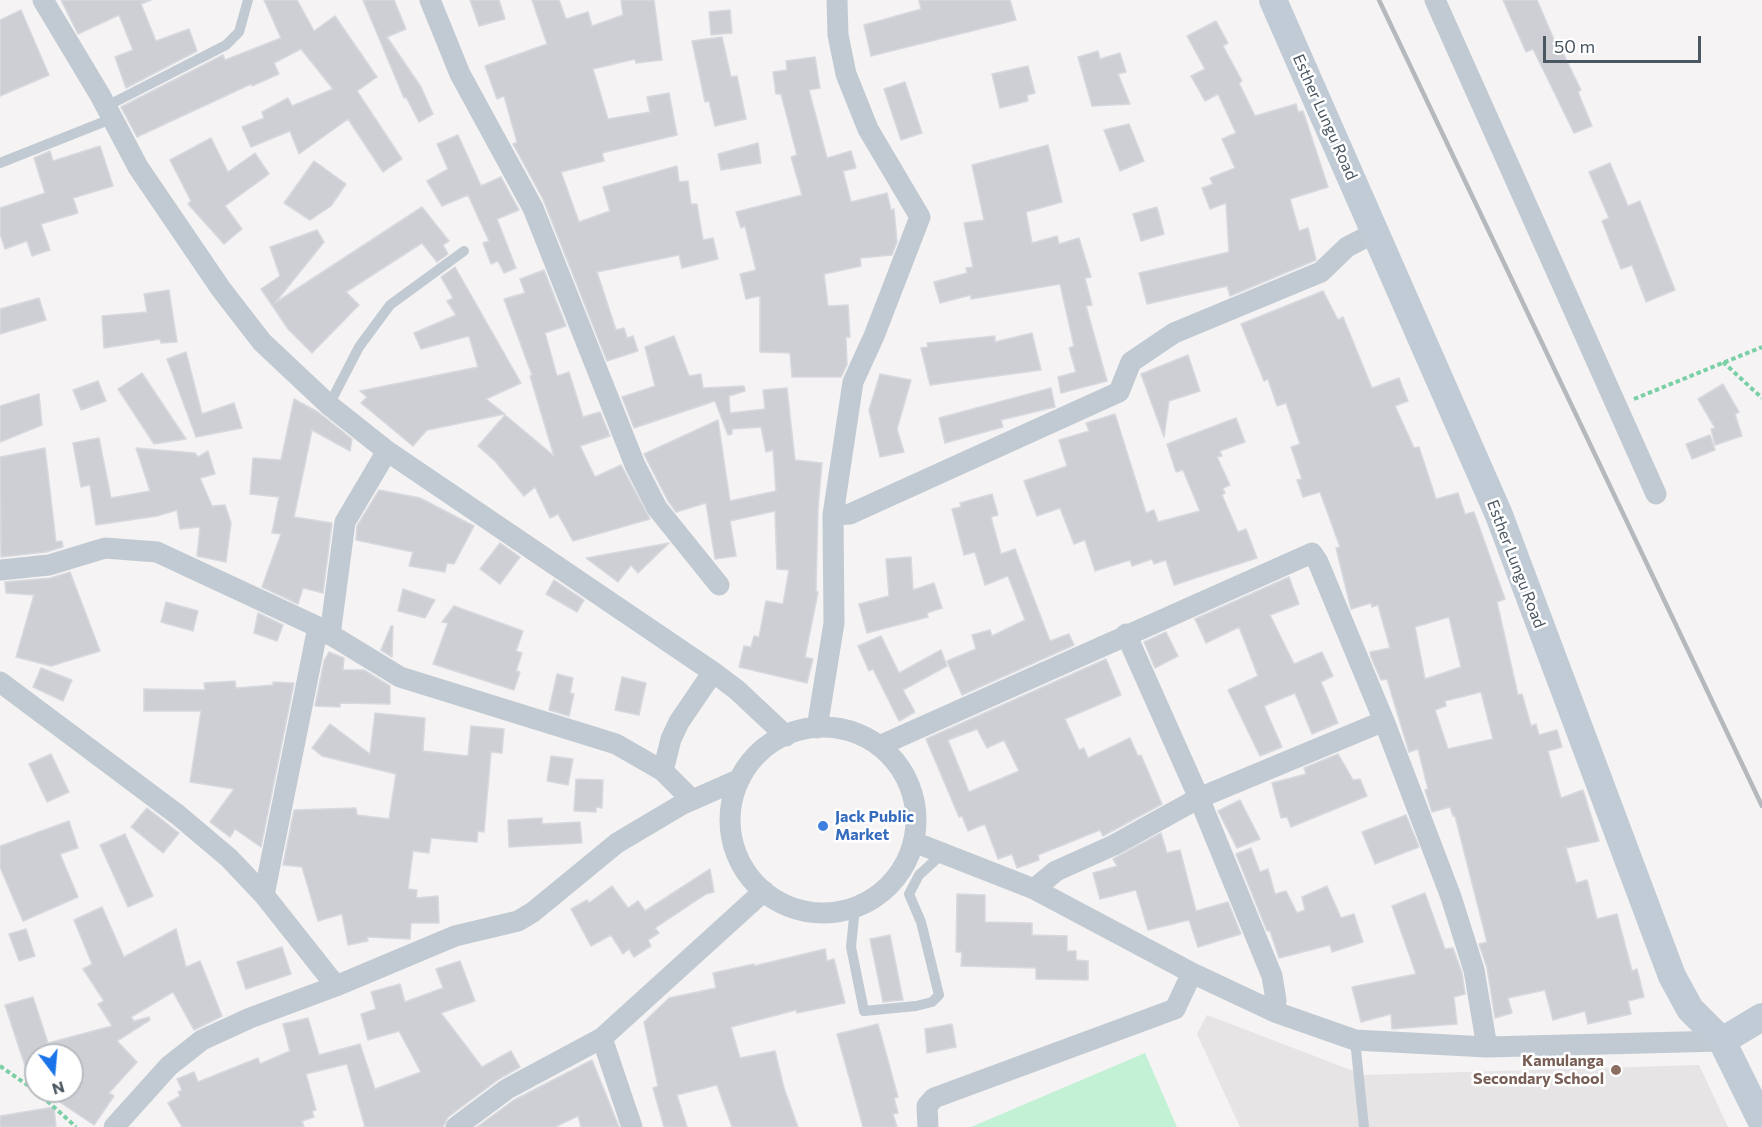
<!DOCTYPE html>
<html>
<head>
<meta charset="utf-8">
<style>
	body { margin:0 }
	#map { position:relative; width:1762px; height:1127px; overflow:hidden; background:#f5f3f3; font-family:Commissioner,sans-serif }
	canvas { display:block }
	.north { position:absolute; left:24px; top:1043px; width:60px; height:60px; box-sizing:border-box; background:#fff; border:2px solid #b7bbc0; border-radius:50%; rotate:164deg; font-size:16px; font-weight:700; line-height:24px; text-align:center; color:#4a5661 }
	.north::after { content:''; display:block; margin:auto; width:21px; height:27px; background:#1a73e8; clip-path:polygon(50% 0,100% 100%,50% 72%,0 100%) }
	.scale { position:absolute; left:1543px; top:36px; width:158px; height:27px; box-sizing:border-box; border:3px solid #4a5661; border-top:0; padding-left:8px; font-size:18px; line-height:21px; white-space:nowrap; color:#4a5661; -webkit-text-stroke:4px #fff; paint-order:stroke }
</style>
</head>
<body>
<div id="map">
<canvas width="1762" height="1127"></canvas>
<div class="north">N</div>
<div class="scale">50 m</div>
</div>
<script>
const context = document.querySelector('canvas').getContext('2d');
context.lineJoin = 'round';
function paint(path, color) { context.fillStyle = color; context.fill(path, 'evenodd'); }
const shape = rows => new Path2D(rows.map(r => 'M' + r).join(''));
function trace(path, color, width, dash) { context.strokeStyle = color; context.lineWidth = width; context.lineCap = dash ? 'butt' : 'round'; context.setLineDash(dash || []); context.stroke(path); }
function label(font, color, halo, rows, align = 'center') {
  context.font = font + ' Commissioner,sans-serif'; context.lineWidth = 5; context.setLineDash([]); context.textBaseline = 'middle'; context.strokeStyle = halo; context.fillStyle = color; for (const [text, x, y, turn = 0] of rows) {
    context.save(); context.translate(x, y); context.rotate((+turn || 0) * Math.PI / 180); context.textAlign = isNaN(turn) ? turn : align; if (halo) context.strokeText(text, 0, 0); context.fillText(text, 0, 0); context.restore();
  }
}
paint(shape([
	[1207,1015,1364,1075,1699,1065,1728,1127,1240,1127,1197,1034]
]), '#e6e4e5');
paint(shape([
	[1145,1053,1177,1127,971,1127]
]), '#c3f1d5');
const building = shape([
	[61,0,151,0,141,4,156,41,189,29,197,51,126,88,115,57,133,50,119,15,78,34,61,0],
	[264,0,297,0,314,31,335,16,377,77,357,91,402,159,383,172,348,119,299,154,290,131,251,147,242,127,264,118,262,112,288,98,292,106,333,89,301,49,274,63,279,74,252,86,251,84,137,137,121,107,223,55,225,60,281,38,264,0],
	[363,0,394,0,406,29,387,37,421,87,433,114,419,122,406,97,404,98,363,0],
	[470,0,499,0,505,19,479,26,470,0],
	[532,0,559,0,566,19,588,12,592,26,623,15,621,0,654,0,662,60,636,63,635,59,593,69,608,119,650,112,647,97,669,93,677,135,602,153,604,161,561,172,579,222,610,211,603,187,677,166,679,182,688,181,691,204,697,204,703,240,713,238,718,259,682,268,679,255,597,272,616,330,624,328,627,338,633,336,638,351,607,361,543,199,513,144,517,142,504,96,497,99,485,66,547,44,532,0],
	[919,0,1010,0,1016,20,871,56,864,25,921,9,919,0],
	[1503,0,1537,0,1559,51,1561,49,1581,90,1578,92,1592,126,1574,133,1533,49,1526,52,1503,0],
	[21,10,49,75,0,96,0,20,21,10],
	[730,10,732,33,711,35,709,12,730,10],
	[1216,21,1228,43,1223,46,1242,81,1239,83,1255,116,1296,104,1298,112,1303,111,1328,187,1290,199,1299,231,1308,228,1316,260,1230,296,1227,286,1147,304,1139,273,1229,252,1226,203,1210,209,1202,188,1213,184,1210,178,1235,168,1222,139,1236,133,1218,94,1205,101,1191,76,1205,69,1187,36,1216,21],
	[722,37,731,77,737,76,746,119,715,126,709,101,705,102,692,41,722,37],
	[1098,51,1100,59,1120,53,1126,72,1118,74,1130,104,1092,106,1078,57,1098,51],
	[815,57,820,88,809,90,827,158,851,151,856,168,843,171,851,202,887,193,891,210,894,209,897,242,892,255,860,258,861,266,824,274,828,306,848,305,850,337,846,337,847,365,841,377,792,377,790,353,760,352,760,296,746,299,740,274,756,270,745,226,741,228,736,212,802,195,791,157,797,155,781,94,776,94,773,72,787,70,786,61,815,57],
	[1028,66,1035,93,1027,95,1028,101,1000,108,992,74,1028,66],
	[905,82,922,133,901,140,884,89,905,82],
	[1129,124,1144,161,1120,171,1104,130,1129,124],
	[458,135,481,186,501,177,519,210,497,219,516,268,504,273,498,261,491,264,483,243,489,241,468,195,442,206,427,181,448,169,437,144,458,135],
	[211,138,228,172,255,153,269,174,225,206,242,229,224,244,188,204,191,201,170,160,211,138],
	[758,143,761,163,721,170,718,154,758,143],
	[1048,145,1062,202,1026,212,1032,243,1057,236,1059,244,1079,238,1091,277,1085,278,1092,305,1086,306,1107,381,1061,393,1058,377,1076,372,1069,348,1074,346,1060,284,971,299,971,295,940,303,934,282,967,273,966,268,973,267,964,223,984,220,972,165,1048,145],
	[100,146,113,186,73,198,78,213,41,224,50,250,32,256,27,241,5,249,0,234,0,208,45,193,34,158,50,151,53,161,100,146],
	[314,161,346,184,331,206,310,220,284,203,314,161],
	[1610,163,1628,206,1640,201,1675,290,1646,302,1632,265,1621,269,1602,221,1609,218,1589,172,1610,163],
	[422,207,449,241,443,245,448,254,437,262,422,243,346,292,359,305,312,353,288,329,261,289,280,276,270,247,317,230,324,242,275,303,422,207],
	[1157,207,1164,234,1141,241,1133,214,1157,207],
	[455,267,521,383,486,399,505,414,427,430,413,446,361,403,367,397,360,391,478,367,469,336,421,349,414,333,456,315,447,301,453,298,441,277,455,267],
	[544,270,566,326,545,333,557,376,569,372,583,417,600,412,610,436,580,446,595,477,621,465,650,519,573,541,558,514,550,518,535,487,524,496,495,461,478,446,505,415,554,456,530,376,532,375,504,299,525,293,520,279,544,270],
	[169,290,177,342,161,343,160,339,104,348,102,316,147,312,144,294,169,290],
	[1323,291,1338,320,1343,317,1372,388,1399,378,1408,401,1395,406,1414,448,1419,447,1436,499,1458,493,1465,514,1474,512,1505,599,1497,602,1518,695,1522,694,1531,726,1536,724,1539,735,1557,730,1562,747,1548,751,1561,798,1583,790,1599,841,1566,848,1576,883,1587,880,1597,919,1617,914,1632,971,1637,969,1644,997,1628,1001,1631,1014,1588,1024,1585,1011,1553,1020,1545,990,1508,998,1512,1013,1495,1018,1487,968,1479,944,1487,942,1455,816,1453,816,1450,807,1432,812,1425,790,1428,789,1418,749,1409,752,1387,679,1381,680,1371,657,1370,652,1390,648,1378,605,1372,607,1371,603,1351,609,1336,548,1340,547,1320,492,1303,497,1297,480,1302,479,1291,447,1300,444,1286,403,1277,406,1268,379,1264,381,1241,324,1323,291],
	[1449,617,1461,667,1425,679,1415,627,1449,617],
	[1481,692,1493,739,1448,749,1435,710,1446,706,1445,701,1481,692],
	[39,298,46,320,0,334,0,309,39,298],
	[1032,333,1041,370,930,385,921,348,928,347,927,343,995,336,995,342,1032,333],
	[674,336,689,376,701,374,703,388,744,386,745,391,729,396,730,413,765,409,763,390,787,388,795,460,822,463,818,508,816,591,818,592,805,657,813,659,807,683,739,667,744,646,751,647,754,636,759,637,766,601,783,604,789,570,777,569,775,511,730,521,736,556,715,559,706,503,676,512,668,501,644,454,718,420,730,501,776,491,773,450,766,452,761,427,732,429,732,434,728,435,715,401,634,428,622,397,655,386,645,347,674,336],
	[186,352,202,414,234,403,242,428,196,437,167,359,186,352],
	[1188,355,1200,391,1169,401,1164,437,1141,374,1188,355],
	[142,373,186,439,154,444,118,389,142,373],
	[880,374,911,380,897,429,904,452,880,457,869,410,880,374],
	[98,381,106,401,81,410,73,390,98,381],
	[1723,384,1739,412,1735,414,1742,436,1715,445,1711,429,1715,428,1698,399,1723,384],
	[1051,388,1055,407,1001,420,1003,427,945,443,939,418,1051,388],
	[39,394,42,425,0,442,0,406,39,394],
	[294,399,318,412,352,439,350,451,312,430,294,517,332,523,323,593,303,588,298,604,262,587,281,534,272,533,279,497,250,494,253,458,281,460,294,399],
	[1115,414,1146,513,1154,510,1158,522,1200,511,1183,470,1176,472,1167,444,1236,418,1245,442,1220,451,1222,456,1217,457,1230,485,1223,488,1225,493,1222,495,1238,532,1246,529,1257,558,1174,585,1166,560,1154,564,1152,559,1132,566,1130,560,1095,571,1085,540,1074,544,1060,508,1037,516,1024,481,1067,466,1059,440,1089,431,1086,423,1115,414],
	[1710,435,1715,450,1692,459,1686,444,1710,435],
	[99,438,111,498,150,491,136,448,195,453,198,457,208,451,215,474,200,478,212,506,225,505,231,523,226,562,197,556,200,527,180,529,177,510,157,516,96,525,90,485,81,487,73,443,99,438],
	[45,448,56,542,62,541,63,547,46,552,1,557,0,457,45,448],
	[379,490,420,498,474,526,454,564,447,563,445,572,409,566,413,552,356,540,357,526,379,490],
	[992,494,998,515,991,517,1001,554,1015,549,1050,641,1069,634,1074,645,962,695,947,661,976,649,972,635,990,630,992,636,1025,620,1008,576,985,585,975,552,964,555,952,509,961,507,960,503,992,494],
	[500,543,520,557,500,584,480,569,500,543],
	[669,543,638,573,631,565,618,582,586,558,669,543],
	[911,557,913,590,934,583,942,608,927,613,928,617,867,633,859,604,889,596,886,559,911,557],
	[70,572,100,651,51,666,16,657,34,595,6,593,5,582,51,578,70,572],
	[1289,577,1299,604,1270,615,1294,664,1322,652,1333,676,1321,682,1338,723,1312,734,1295,693,1264,706,1282,747,1260,756,1228,690,1258,676,1239,627,1206,643,1195,619,1289,577],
	[554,580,584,600,577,612,546,594,554,580],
	[403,589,435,600,425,618,398,611,403,589],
	[166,602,198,611,193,631,161,622,166,602],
	[454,606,523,631,516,651,522,653,516,671,520,672,514,690,433,664,448,623,442,622,454,606],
	[258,613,283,625,277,641,254,633,258,613],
	[391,626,393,626,392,657,381,650,391,626],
	[1166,632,1178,656,1155,668,1144,642,1166,632],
	[881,636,899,673,941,650,947,666,903,690,915,712,899,721,873,669,869,671,858,646,881,636],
	[329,652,344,658,343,670,364,670,390,686,390,704,340,703,340,707,315,706,324,661,329,652],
	[1106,659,1121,695,1065,719,1079,750,1084,748,1088,758,1130,738,1138,756,1141,755,1162,804,1103,836,1100,830,1038,855,1039,860,1017,868,1012,854,998,859,985,824,968,831,962,816,959,817,926,739,1106,659],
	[977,729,987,748,1004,740,1019,771,969,792,948,740,977,729],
	[41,668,72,680,63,701,33,687,41,668],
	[557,674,573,678,570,693,574,694,569,716,549,710,557,674],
	[622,677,646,683,639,715,615,710,622,677],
	[235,681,236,688,273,685,273,682,294,683,261,847,235,829,230,837,210,822,234,789,190,782,201,711,144,711,144,689,205,690,204,683,235,681],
	[375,713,425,718,423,751,468,756,471,726,504,729,502,753,491,752,484,832,478,831,477,842,431,838,429,853,413,851,408,889,417,890,416,898,438,896,439,923,411,923,410,939,367,937,368,941,348,945,342,914,318,921,302,867,283,865,294,810,356,808,357,815,389,819,396,774,322,756,312,748,330,724,370,754,375,713],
	[51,754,69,792,47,802,29,764,51,754],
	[1338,754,1353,780,1360,779,1367,796,1291,827,1287,817,1281,818,1272,783,1306,774,1304,768,1338,754],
	[551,756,573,759,568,785,547,781,551,756],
	[576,779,603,780,602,808,596,807,596,812,574,811,576,779],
	[1240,800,1260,839,1237,848,1218,811,1240,800],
	[147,808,179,833,163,853,131,827,147,808],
	[1406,815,1419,847,1375,864,1362,832,1406,815],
	[542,818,542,824,580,822,582,843,509,847,508,820,542,818],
	[69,821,78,848,60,854,78,897,23,921,0,867,0,846,69,821],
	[1161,833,1167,853,1180,850,1196,911,1228,902,1241,934,1198,947,1189,920,1148,930,1136,890,1100,899,1093,873,1117,866,1113,859,1161,833],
	[125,834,153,896,128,907,100,845,125,834],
	[1251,848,1260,872,1268,869,1275,894,1286,891,1297,913,1305,910,1302,897,1327,886,1341,918,1354,914,1363,942,1332,952,1330,945,1279,958,1270,931,1267,931,1236,854,1251,848],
	[710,869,714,892,706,894,655,928,659,933,648,940,651,946,634,957,629,949,623,954,611,935,591,946,571,909,587,900,589,903,612,886,628,908,638,901,645,911,710,869],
	[1425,893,1445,949,1453,948,1462,973,1465,994,1454,997,1457,1024,1392,1029,1391,1014,1361,1022,1352,987,1416,974,1392,906,1425,893],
	[957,894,985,895,985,922,1032,923,1032,935,1067,936,1067,951,1076,951,1076,960,1088,961,1088,980,1036,979,1036,968,961,966,962,952,956,952,957,894],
	[102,907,124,957,176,929,186,967,200,961,222,1016,194,1030,173,992,131,1017,134,1021,149,1017,150,1020,117,1041,137,1062,109,1093,114,1096,94,1125,43,1091,72,1091,72,1055,36,1055,36,1089,33,1090,5,1005,33,997,48,1043,112,1026,98,1004,104,1001,83,969,92,964,74,920,102,907],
	[26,929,35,956,19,961,9,934,26,929],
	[890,935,903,1000,883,1002,870,939,890,935],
	[282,947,291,974,246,989,237,962,282,947],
	[825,949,827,961,834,959,845,1003,797,1013,796,1010,731,1027,740,1058,775,1051,784,1088,798,1127,732,1127,717,1085,677,1095,687,1127,664,1127,653,1088,658,1086,644,1022,669,998,716,988,713,973,754,964,754,966,825,949],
	[460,961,475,1001,441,1013,482,1067,511,1051,520,1067,499,1079,448,1117,443,1127,365,1127,347,1064,306,1074,316,1110,312,1111,314,1117,302,1121,304,1127,182,1127,168,1103,180,1096,178,1092,182,1090,177,1079,194,1072,198,1082,258,1058,260,1064,290,1051,283,1024,308,1018,319,1055,360,1044,375,1089,421,1072,399,1031,368,1040,361,1014,376,1009,371,992,400,984,405,1002,443,988,436,969,460,961],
	[878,1024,898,1097,894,1098,898,1113,893,1114,897,1127,863,1127,837,1034,878,1024],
	[952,1024,956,1047,927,1053,925,1029,952,1024],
	[592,1060,619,1127,581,1127,578,1116,555,1127,477,1127,514,1100,592,1060],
	[54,1107,56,1127,0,1127,0,1116,54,1107]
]);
paint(building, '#cdcfd5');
trace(building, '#d7d9de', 1.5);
trace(shape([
	[1723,362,1762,398],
	[1634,399,1762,347],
	[0,1066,36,1091],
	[36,1091,76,1127]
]), '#7ad0a6', 4, [4.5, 3]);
trace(shape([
	[105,107,226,45,239,32,248,0],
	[0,163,111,119],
	[329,405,359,347,390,305,464,251],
	[855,907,851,947,864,1011,916,1006,932,1002,939,995,921,922,909,894,919,875,941,855],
	[1355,1040,1364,1127]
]), '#c1cad2', 10);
trace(shape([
	[43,0,100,95,138,167,221,289,262,342,329,405,387,451,713,672,737,690,786,736],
	[430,0,460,74,533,208,635,465,657,508,719,585],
	[1435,0,1656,494],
	[833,515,850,514,1119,392,1131,362,1174,333,1321,272,1347,247,1376,232],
	[0,570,49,565,105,548,157,552,318,627,400,677,616,744,663,771,692,800],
	[1126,634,1199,798,1272,976,1276,1000,1275,1012],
	[330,635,345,522,387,451],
	[0,682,178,815,229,858,264,895,336,986],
	'730 820a93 93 0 1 1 186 0a93 93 0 1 1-186 0Z',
	[817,728,834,623,833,515,853,382,874,336,920,217,868,129,846,74,838,35,837,0],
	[879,746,1312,553,1318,562,1384,721,1451,897,1474,970,1487,1047],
	[663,771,671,739,679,722,713,672],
	[914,842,1034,889,1192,973,1275,1012,1355,1040,1487,1047,1722,1041],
	[1034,889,1056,871,1114,845,1199,798,1384,721],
	[264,895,318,627],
	[114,1127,169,1066,202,1040,250,1018,336,986,455,936,518,921,533,912,617,843,681,805,740,779],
	[456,1127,507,1089,602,1038],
	[632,1127,602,1038,764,891],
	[928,1127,927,1106,934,1098,1175,1009,1192,973]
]), '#c1cad2', 21);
trace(shape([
	[1273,0,1499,515,1672,976,1690,1009,1722,1041,1762,1122],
	[1722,1041,1762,1017]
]), '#c1cbd6', 28);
trace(shape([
	[1379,0,1762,806]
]), '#b5b8bd', 4.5);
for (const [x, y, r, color] of [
	[823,826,6,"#3f7fe0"],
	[1616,1070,6,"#8d6e63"]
]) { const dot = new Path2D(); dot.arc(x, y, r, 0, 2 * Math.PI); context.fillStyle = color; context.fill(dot); trace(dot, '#fff', 2); }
label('16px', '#4a5661', '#fff', [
	["Esther Lungu Road",1325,117,66],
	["Esther Lungu Road",1516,564,69]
]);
label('bold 16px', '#366cbe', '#fff', [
	["Jack Public",835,817],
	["Market",835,835]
], 'left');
label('bold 16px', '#785e54', '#fff', [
	["Kamulanga",1604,1061],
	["Secondary School",1604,1079]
], 'right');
</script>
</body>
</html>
